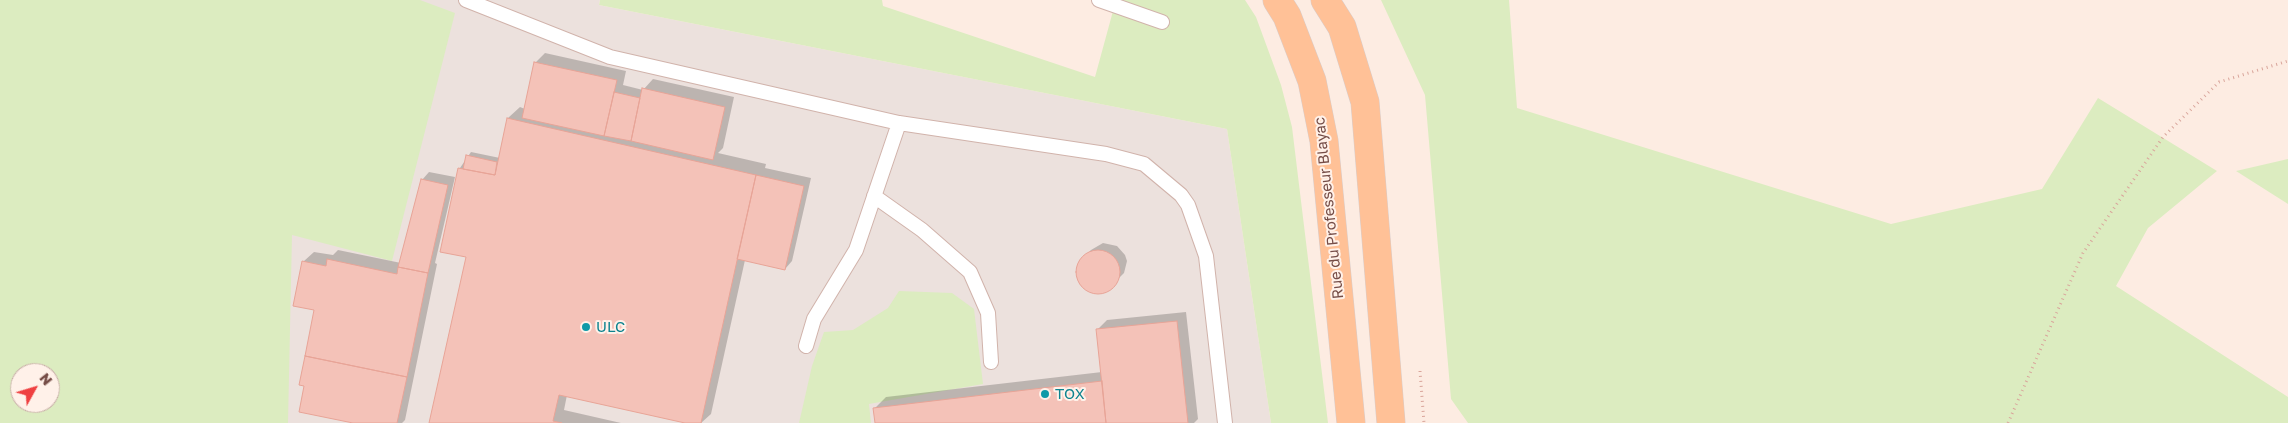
<!DOCTYPE html>
<html>
<head>
<meta charset="utf-8">
<style>
	body { margin:0 }
	#map { position:relative; width:2288px; height:423px; overflow:hidden; background:#fdece2; font-family:"Golos Text",sans-serif }
	canvas { display:block }
	.north { position:absolute; left:10px; top:363px; width:50px; height:50px; box-sizing:border-box; background:#fff1e9; border:1px solid #c8afa8; border-radius:50%; rotate:51deg; font-size:14px; font-weight:700; line-height:20px; text-align:center; color:#764d47 }
	.north::after { content:''; display:block; margin:auto; width:18px; height:22px; background:#ef4041; clip-path:polygon(50% 0,100% 100%,50% 72%,0 100%) }
</style>
</head>
<body>
<div id="map">
<canvas width="2288" height="423"></canvas>
<div class="north">N</div>
</div>
<script>
const context = document.querySelector('canvas').getContext('2d');
context.lineJoin = 'round';
function paint(path, color) { context.fillStyle = color; context.fill(path, 'evenodd'); }
const shape = rows => new Path2D(rows.map(r => 'M' + r).join(''));
function trace(path, color, width, dash) { context.strokeStyle = color; context.lineWidth = width; context.lineCap = dash ? 'butt' : 'round'; context.setLineDash(dash || []); context.stroke(path); }
function label(font, color, halo, rows, align = 'center') {
  context.font = font + ' "Golos Text",sans-serif'; context.lineWidth = 4; context.setLineDash([]); context.textBaseline = 'middle'; context.strokeStyle = halo; context.fillStyle = color; for (const [text, x, y, turn = 0] of rows) {
    context.save(); context.translate(x, y); context.rotate((+turn || 0) * Math.PI / 180); context.textAlign = isNaN(turn) ? turn : align; if (halo) context.strokeText(text, 0, 0); context.fillText(text, 0, 0); context.restore();
  }
}
paint(shape([
	[0,0,600,0,599,5,1227,129,1271,423,0,423],
	[20,373,50,373,50,403,20,403]
]), '#ece1dd');
paint(shape([
	[0,0,420,0,455,13,392,261,292,235,288,423,0,423],
	[20,373,50,373,50,403,20,403],
	[600,0,882,0,883,6,1095,77,1116,0,1245,0,1256,17,1281,85,1292,127,1328,423,1271,423,1227,129,599,5],
	[1381,0,1509,0,1517,108,1891,224,2042,189,2098,98,2217,171,2148,228,2116,286,2288,397,2288,423,1468,423,1451,399,1425,95],
	[2288,159,2288,204,2236,171],
	[899,291,952,293,974,309,983,384,869,404,871,423,799,423,812,366,824,332,853,330,888,308]
]), '#dcecc0');
paint(shape([
	[545,53,626,71,623,85,643,90,653,79,734,97,723,148,718,153,766,164,765,168,811,178,792,261,785,269,745,260,711,414,701,423,691,423,567,395,564,410,621,423,430,423,467,256,441,251,460,168,471,152,500,158,508,118,520,107,525,109,535,63],
	[429,172,455,177,435,263,437,264,405,420,402,423,359,423,305,385,316,309,304,261,314,252,333,255,338,250,401,263,422,180],
	[1103,243,1117,246,1125,255,1127,261,1124,273,1107,290,1101,292,1087,289,1078,278,1078,271,1083,258,1091,250],
	[1186,312,1198,419,1194,423,876,423,875,408,886,397,1102,372,1097,330,1107,320]
]), '#0003');
const building = shape([
	[534,62,617,80,604,136,522,118,534,62],
	[642,88,725,107,713,160,631,141,642,88],
	[614,92,640,98,631,141,604,136,614,92],
	[507,118,756,175,701,423,685,423,559,395,553,421,562,423,429,423,466,257,440,252,458,168,495,175,507,118],
	[466,155,497,162,495,175,463,169,466,155],
	[756,175,804,186,785,270,737,259,756,175],
	[421,179,448,185,428,273,398,267,421,179],
	'1076 272a22 22 0 1 1 44 0a22 22 0 1 1-44 0Z',
	[327,259,397,274,398,267,428,273,407,377,305,356,314,310,293,306,302,261,326,266,327,259],
	[1177,321,1188,423,1106,423,1096,329,1177,321],
	[305,356,407,377,397,423,353,423,299,412,304,386,299,385,305,356],
	[1102,381,1106,423,875,423,873,408,1102,381]
]);
paint(building, '#f4c2b8');
trace(building, '#e8a497', 1);
const service = shape([
	[466,0,610,57,899,123,1106,154,1144,164,1181,195,1188,205,1206,256,1225,423],
	[1099,0,1162,22],
	[874,196,922,230,970,272,988,313,991,362],
	[806,346,814,319,856,250,899,123]
]);
const primary = shape([
	[1277,0,1287,16,1312,81,1324,141,1351,423],
	[1325,0,1342,27,1365,102,1391,423]
]);
trace(service, '#d1b3ab', 16);
trace(primary, '#d9cdcb', 29);
trace(shape([
	[1420,371,1424,423],
	[2008,423,2083,253,2163,137,2219,82,2288,61]
]), '#d9a59b', 3, [1, 4]);
trace(service, '#fff', 14);
trace(primary, '#ffc197', 28);
for (const [x, y, r, color] of [
	[586,327,5,"#0f9aa8"],
	[1045,394,5,"#0f9aa8"]
]) { const dot = new Path2D(); dot.arc(x, y, r, 0, 2 * Math.PI); context.fillStyle = color; context.fill(dot); trace(dot, '#fff1e9', 2); }
label('15px', '#764d47', '#fff1e9', [
	["Rue du Professeur Blayac",1329,208,-96]
]);
label('15px', '#0d838f', '#fff1e9', [
	["ULC",596,327],
	["TOX",1055,394]
], 'left');
</script>
</body>
</html>
